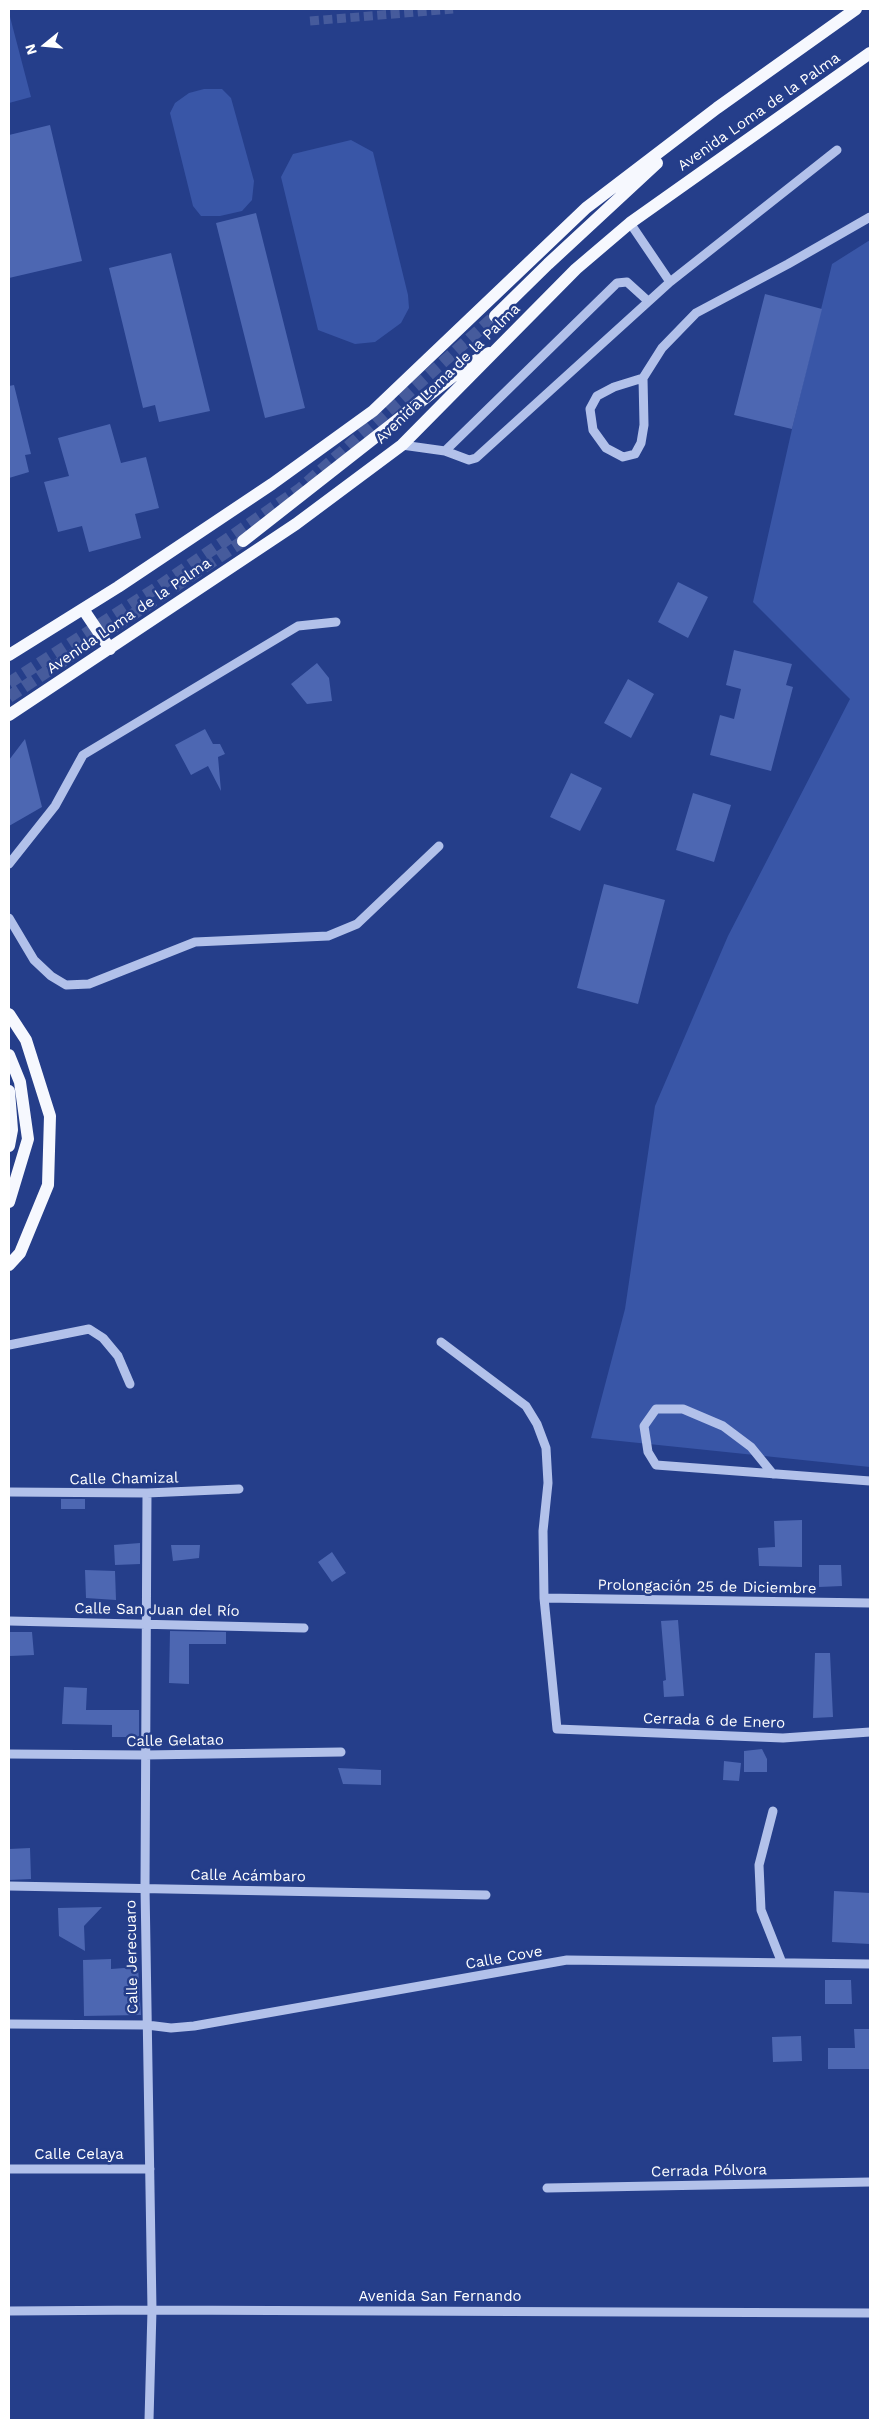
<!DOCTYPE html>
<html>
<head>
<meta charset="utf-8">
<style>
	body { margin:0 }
	#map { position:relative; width:879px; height:2429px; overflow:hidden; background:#253e8a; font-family:"Work Sans",sans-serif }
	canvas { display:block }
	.frame { position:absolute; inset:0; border:10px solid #fff; pointer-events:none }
	.north { position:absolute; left:20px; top:20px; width:50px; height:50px; -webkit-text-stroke:4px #253e8a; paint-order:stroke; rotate:253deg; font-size:14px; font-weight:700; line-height:20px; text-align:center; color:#fff }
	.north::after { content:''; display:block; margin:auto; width:18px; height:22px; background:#fff; clip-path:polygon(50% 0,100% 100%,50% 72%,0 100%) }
</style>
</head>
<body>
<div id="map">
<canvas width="879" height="2429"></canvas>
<div class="frame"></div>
<div class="north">N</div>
</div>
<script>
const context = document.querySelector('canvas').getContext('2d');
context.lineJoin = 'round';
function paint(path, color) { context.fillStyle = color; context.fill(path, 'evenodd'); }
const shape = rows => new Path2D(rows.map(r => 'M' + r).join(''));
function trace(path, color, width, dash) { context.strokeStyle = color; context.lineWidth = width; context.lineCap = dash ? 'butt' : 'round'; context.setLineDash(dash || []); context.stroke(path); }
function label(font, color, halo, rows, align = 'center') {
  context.font = font + ' "Work Sans",sans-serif'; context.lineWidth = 5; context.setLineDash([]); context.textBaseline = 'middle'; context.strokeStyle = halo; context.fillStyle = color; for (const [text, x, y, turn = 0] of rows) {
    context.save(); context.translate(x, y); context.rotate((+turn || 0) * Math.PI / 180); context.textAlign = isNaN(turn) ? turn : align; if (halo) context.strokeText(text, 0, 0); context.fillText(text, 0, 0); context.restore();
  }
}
paint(shape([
	[9,13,31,97,9,103],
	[204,89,222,89,231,98,254,181,252,200,242,211,220,216,201,216,193,206,170,113,175,103,189,93],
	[351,140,373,152,408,295,409,308,401,323,375,342,355,344,318,330,281,177,293,154],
	[870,240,870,1467,591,1438,625,1309,655,1106,728,936,850,699,753,602,792,429,832,264]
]), '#3956a7');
paint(shape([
	[50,125,82,261,9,278,9,135],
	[256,213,305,408,265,418,216,223],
	[171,253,210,411,159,422,155,405,143,408,109,268],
	[765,294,822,309,792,429,734,415],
	[14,385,31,454,25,455,29,472,9,478,9,386],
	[110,424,121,463,146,457,159,508,135,514,141,538,89,552,82,526,58,532,44,482,69,476,58,438],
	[678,582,708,597,688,638,658,622],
	[734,650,792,664,786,685,793,687,771,771,710,755,720,715,734,719,741,689,726,685],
	[317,663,329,678,332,701,307,704,291,684],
	[628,679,654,694,631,738,604,723],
	[205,729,213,744,220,744,225,754,218,757,221,791,208,766,191,775,175,745],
	[25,739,42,807,9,826,9,760],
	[571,773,602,788,580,831,550,817],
	[693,793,731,805,714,862,676,850],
	[604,884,665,900,638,1004,577,988],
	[61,1499,85,1499,85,1509,61,1509],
	[802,1520,802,1567,759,1566,758,1548,775,1547,774,1521],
	[140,1543,140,1564,115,1565,114,1545],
	[171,1545,200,1545,199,1558,173,1561],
	[332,1552,346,1573,332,1582,318,1562],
	[819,1565,841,1565,842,1586,819,1587],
	[85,1570,115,1571,116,1600,86,1598],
	[678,1620,684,1696,664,1697,663,1681,666,1680,661,1621],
	[170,1631,226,1632,226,1644,189,1644,189,1684,169,1683],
	[9,1632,32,1632,34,1655,10,1656],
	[815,1653,830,1653,833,1717,813,1718],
	[64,1687,87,1688,86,1710,139,1710,139,1737,112,1737,112,1725,62,1724],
	[762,1749,767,1759,767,1772,744,1772,744,1751],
	[724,1761,741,1763,739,1781,723,1780],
	[338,1768,381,1770,381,1785,343,1784],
	[30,1848,31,1879,9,1880,9,1849],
	[834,1891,870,1893,870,1944,832,1942],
	[102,1907,84,1926,85,1951,59,1936,58,1908],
	[111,1959,111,1969,138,1967,141,2015,84,2016,83,1960],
	[825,1980,851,1980,852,2004,825,2004],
	[854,2029,870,2029,869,2069,828,2069,828,2048,855,2048],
	[801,2036,802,2061,773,2062,772,2037]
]), '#4d67b2');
trace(shape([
	[310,21,453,9]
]), '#465b9c', 9, [9, 4.5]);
trace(shape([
	[9,683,158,587,300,489,495,316],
	[9,697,243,541]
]), '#465b9c', 12, [12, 6]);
trace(shape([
	[630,223,670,282,837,150],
	[643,378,614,387,597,396,590,409,593,430,606,448,623,457,635,454,641,443,644,425,643,378,662,348,696,313,788,264,870,217],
	[402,445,445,451,469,460,476,458,670,282],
	[445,451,617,283,627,282,648,301],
	[9,864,55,806,83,755,298,626,336,622],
	[9,918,34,960,51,976,66,985,89,984,195,942,328,936,357,924,439,846],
	[441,1342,526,1406,537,1424,546,1448,548,1483,543,1531,544,1598,557,1729,783,1738,870,1732],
	[9,1345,89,1329,103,1338,118,1356,130,1384],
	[773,1474,751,1447,723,1426,683,1409,656,1409,644,1426,648,1452,656,1465,870,1481],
	[9,1492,147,1493,239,1489],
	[147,1493,145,1887,152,2310,149,2420],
	[544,1598,870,1603],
	[9,1621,304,1628],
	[9,1754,145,1755,341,1752],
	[773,1811,759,1865,761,1910,782,1963],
	[9,1886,486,1895],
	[9,2024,147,2025,171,2028,194,2026,567,1960,870,1964],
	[9,2169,150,2169],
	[547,2188,870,2182],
	[9,2311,152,2310,870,2313]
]), '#b2c1ea', 9);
trace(shape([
	[495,316,548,264,657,163],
	[243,541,466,366,489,353],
	[83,609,110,649],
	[9,655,118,587,272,484,373,411,586,208,717,108,856,9],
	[9,715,296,524,402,445,576,269,630,223,870,53],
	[9,1014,26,1040,50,1116,48,1185,20,1253,9,1265],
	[9,1055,20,1082,28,1139,9,1202],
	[9,1091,12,1130,9,1146]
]), '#f6f8fe', 12);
label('15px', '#fff', '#253e8a', [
	["Avenida Loma de la Palma",759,112,-35],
	["Avenida Loma de la Palma",448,374,-44],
	["Avenida Loma de la Palma",129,616,-34],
	["Calle Chamizal",124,1479,-1],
	["Prolongación 25 de Diciembre",707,1587,1],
	["Calle San Juan del Río",157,1610,1],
	["Cerrada 6 de Enero",714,1721,2],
	["Calle Gelatao",175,1741,-1],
	["Calle Acámbaro",248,1876,1],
	["Calle Jerecuaro",132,1957,-91],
	["Calle Cove",504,1958,-10],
	["Calle Celaya",79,2155],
	["Cerrada Pólvora",709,2171,-1],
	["Avenida San Fernando",440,2297]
]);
</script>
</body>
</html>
